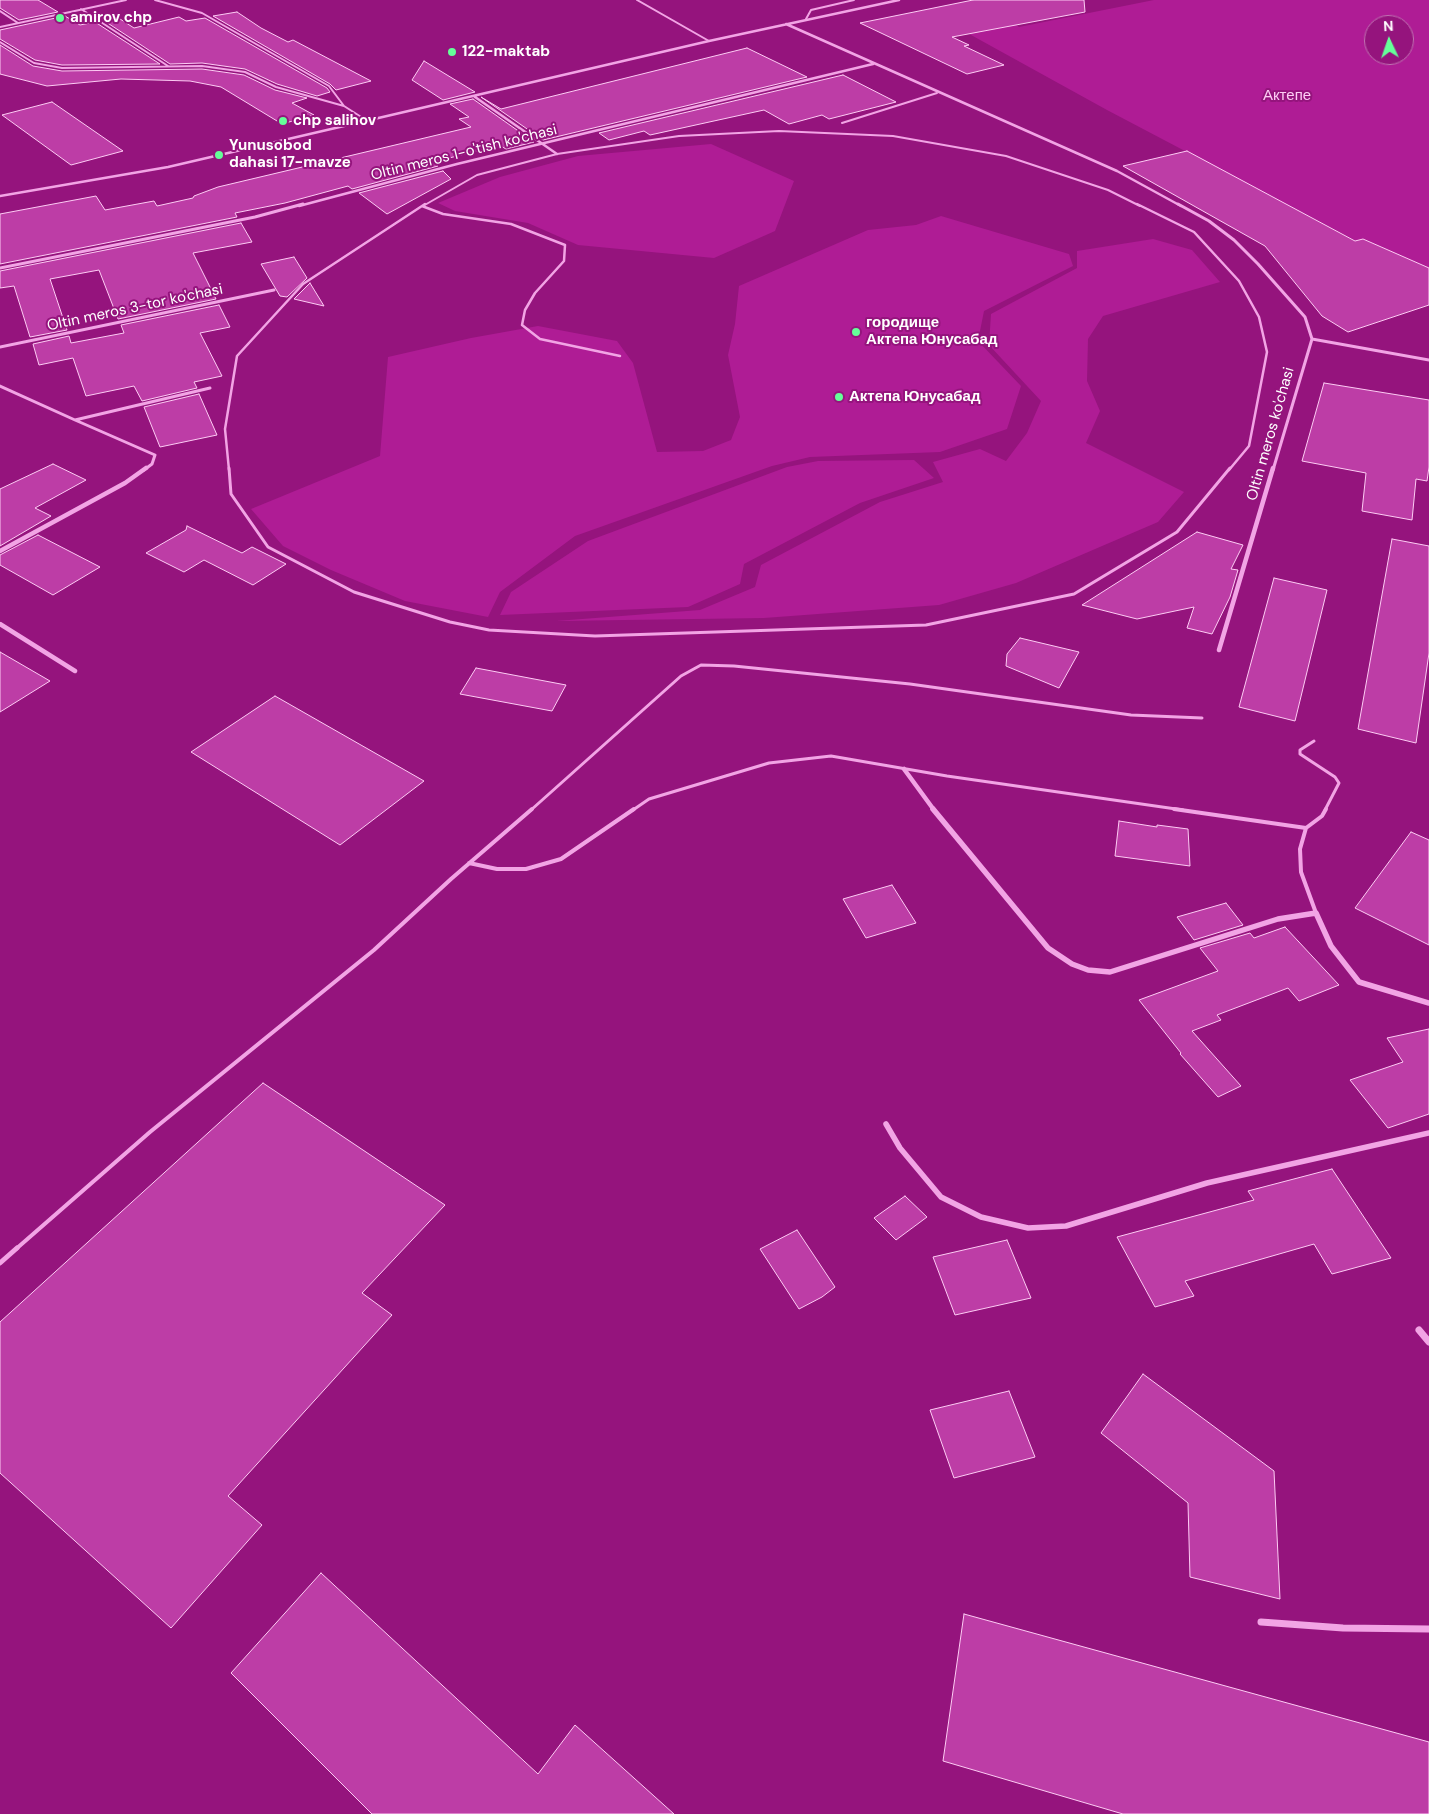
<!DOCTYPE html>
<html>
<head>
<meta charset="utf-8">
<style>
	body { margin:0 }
	#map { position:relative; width:1429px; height:1814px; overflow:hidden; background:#95147d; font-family:"DM Sans",sans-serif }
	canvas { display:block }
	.north { position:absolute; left:1364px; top:15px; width:50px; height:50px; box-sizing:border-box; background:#95147d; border:1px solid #bf72b1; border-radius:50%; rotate:357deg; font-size:14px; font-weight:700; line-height:20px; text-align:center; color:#fff }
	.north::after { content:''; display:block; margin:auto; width:18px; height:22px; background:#65ff99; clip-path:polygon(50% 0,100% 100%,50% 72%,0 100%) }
</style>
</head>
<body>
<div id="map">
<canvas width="1429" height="1814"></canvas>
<div class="north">N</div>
</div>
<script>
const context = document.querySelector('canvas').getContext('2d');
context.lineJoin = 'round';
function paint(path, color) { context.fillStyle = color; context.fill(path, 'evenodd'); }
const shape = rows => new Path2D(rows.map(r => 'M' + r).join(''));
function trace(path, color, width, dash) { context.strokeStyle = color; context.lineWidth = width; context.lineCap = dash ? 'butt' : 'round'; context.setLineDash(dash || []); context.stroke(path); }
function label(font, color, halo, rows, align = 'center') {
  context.font = font + ' "DM Sans",sans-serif'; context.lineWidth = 4; context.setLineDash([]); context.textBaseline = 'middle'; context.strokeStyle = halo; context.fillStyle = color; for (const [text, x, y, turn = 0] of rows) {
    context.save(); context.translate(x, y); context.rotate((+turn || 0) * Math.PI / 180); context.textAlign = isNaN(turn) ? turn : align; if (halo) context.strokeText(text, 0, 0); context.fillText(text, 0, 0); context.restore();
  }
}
paint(shape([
	[1154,0,1429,0,1429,268,1363,239,1356,241,1107,110,933,14,990,6,1019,27],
	[1374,25,1404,25,1404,55,1374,55],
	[711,144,794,181,775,231,714,258,578,245,528,223,455,211,438,203,500,177,578,156],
	[941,216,1069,254,1073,266,984,311,978,341,1021,386,1007,429,940,452,810,457,772,466,575,536,500,592,488,617,405,601,331,570,283,546,251,509,380,456,388,357,471,338,538,326,617,341,633,363,657,452,703,451,731,440,740,417,728,355,735,324,739,286,868,230,916,225],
	[1153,239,1192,250,1220,282,1103,316,1088,339,1087,381,1100,411,1086,443,1184,492,1158,522,1016,583,939,605,764,618,556,621,700,610,755,587,761,565,880,502,943,482,933,462,980,449,1006,461,1027,433,1041,401,989,345,991,314,1077,268,1077,251],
	[914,460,934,478,860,503,744,564,740,584,688,607,500,615,511,592,588,541,787,467,818,461]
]), '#af1c95');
const building = shape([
	[0,0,38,0,58,12,19,20,0,8,0,0],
	[973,0,1084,0,1085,12,952,37,969,45,964,46,1004,65,967,74,860,23,973,0],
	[237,12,261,28,288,42,293,40,371,81,336,90,330,84,213,16,237,12],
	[65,16,80,25,95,22,160,64,62,65,35,60,0,39,0,30,65,16],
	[117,17,134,28,179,17,186,21,205,18,327,88,330,92,317,96,277,84,245,69,202,63,170,64,103,20,117,17],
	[0,45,33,66,62,71,202,69,244,75,275,90,307,98,292,103,314,115,282,124,221,87,190,81,121,79,47,86,0,74,0,45],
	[747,48,807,77,543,140,481,97,501,109,747,48],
	[424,61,475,92,443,100,412,80,424,61],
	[843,75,896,102,829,119,822,115,789,124,764,110,650,135,644,131,609,140,599,133,843,75],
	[473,99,534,142,506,149,499,145,434,162,438,166,352,189,348,186,285,203,235,213,237,217,0,264,0,214,96,196,105,210,154,201,157,206,193,198,194,196,218,187,471,127,459,119,469,117,450,104,473,99],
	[52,102,123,151,71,165,2,115,52,102],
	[1187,151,1355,241,1363,239,1429,268,1429,305,1348,332,1322,316,1265,246,1123,166,1187,151],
	[443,171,451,179,387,214,359,193,443,171],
	[241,223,252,242,193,253,216,299,118,319,99,270,50,279,67,330,30,337,14,286,0,288,0,271,241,223],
	[294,257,307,278,287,297,280,296,261,264,294,257],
	[310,283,324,306,294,299,310,283],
	[219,305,230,327,200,333,222,376,194,382,197,388,142,401,134,386,86,396,73,358,39,365,33,344,69,336,71,343,124,333,121,325,219,305],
	[1324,383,1429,400,1429,467,1427,481,1416,479,1412,520,1362,511,1366,473,1302,461,1324,383],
	[199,394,217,435,160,447,144,407,199,394],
	[53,464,86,480,35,508,51,516,0,546,0,489,53,464],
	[187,526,242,553,252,547,286,564,253,585,204,560,184,572,146,553,186,530,187,526],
	[1197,532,1243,545,1231,569,1238,570,1230,597,1212,634,1187,628,1194,607,1137,619,1082,605,1197,532],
	[38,535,100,567,53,595,0,565,0,555,38,535],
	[1392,539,1429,546,1429,653,1416,743,1358,729,1392,539],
	[1274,578,1327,590,1295,721,1239,707,1274,578],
	[1020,638,1079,652,1059,688,1006,666,1007,654,1020,638],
	[0,652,50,681,0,712,0,652],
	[476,668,566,685,552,711,460,694,476,668],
	[275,696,424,781,340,845,191,752,275,696],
	[1119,821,1157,827,1157,825,1188,829,1190,866,1115,856,1119,821],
	[1411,832,1429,840,1429,945,1355,908,1411,832],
	[892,885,916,923,866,938,843,899,892,885],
	[1226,903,1243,925,1194,940,1177,917,1226,903],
	[1285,927,1339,985,1299,1001,1288,988,1217,1015,1221,1020,1192,1031,1241,1086,1218,1097,1180,1054,1181,1053,1139,1000,1218,971,1200,948,1250,933,1254,938,1285,927],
	[1429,1029,1429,1114,1388,1128,1350,1080,1403,1062,1387,1038,1429,1029],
	[263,1083,445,1205,362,1293,392,1315,228,1496,262,1525,171,1628,0,1473,0,1322,263,1083],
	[1332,1169,1391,1258,1332,1274,1314,1244,1185,1281,1194,1296,1155,1307,1117,1237,1254,1200,1248,1191,1332,1169],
	[905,1196,927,1217,896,1240,874,1218,905,1196],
	[797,1230,835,1287,822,1297,799,1309,760,1249,797,1230],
	[1007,1240,1031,1298,955,1315,933,1257,1007,1240],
	[1143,1374,1274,1471,1280,1599,1190,1577,1188,1503,1101,1433,1143,1374],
	[1009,1391,1035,1457,954,1478,930,1410,1009,1391],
	[321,1573,538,1774,575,1725,674,1814,372,1814,231,1673,321,1573],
	[964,1614,1429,1742,1429,1814,1123,1814,943,1761,964,1614]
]);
paint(building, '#bd3da6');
trace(building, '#fdccf4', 1);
trace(shape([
	[155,0,202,13,329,86,344,106],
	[637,0,709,41],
	[81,9,168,66],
	[0,11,18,23],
	[806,19,811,10,854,0],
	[0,27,126,0],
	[0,42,34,63,62,68,202,66,245,72,276,87,344,106,369,122],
	[842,123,937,93],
	[423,206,477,175,557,154,679,136,779,131,893,136,1006,156,1108,190,1140,206]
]), '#f2a4e5', 2);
trace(shape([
	[1137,204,1194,232,1239,281,1259,317,1267,352,1249,446,1229,470],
	[422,206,443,214,511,224,565,245,564,261,535,293,525,310,522,325,540,339,620,356],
	[229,470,225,429,237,356,303,284,425,204]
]), '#f2a4e5', 2.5);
trace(shape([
	[229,468,231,494,268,547,354,592,450,622,489,630,595,636,926,625,1074,594,1177,532,1230,468],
	[1314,741,1300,750,1300,754,1335,777,1339,783,1325,810],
	[531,810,681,676,701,665,734,666,910,684,1131,715,1202,718],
	[633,810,649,799,769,763,831,756,947,776,1183,810]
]), '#f2a4e5', 3);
trace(shape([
	[1174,809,1306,828],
	[469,863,497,869,526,869,561,859,634,809],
	[1316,913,1301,872,1300,849,1306,828,1322,816,1326,809],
	[16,1249,150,1132,374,950,451,879,532,809]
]), '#f2a4e5', 4);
trace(shape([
	[0,1263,17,1248]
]), '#f2a4e5', 5);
trace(shape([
	[786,24,1117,171,1181,206],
	[475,97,557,154],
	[0,196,168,167,709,41,899,0],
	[299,206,457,164,873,64]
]), '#f2a4e5', 2.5);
trace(shape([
	[1178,204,1209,221,1234,240,1258,264,1305,317,1312,339],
	[0,268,255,217,303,204],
	[1312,339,1429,360],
	[0,347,274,290],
	[0,386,75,420,210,388],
	[75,420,155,455,152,464,144,470],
	[1273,470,1312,339]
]), '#f2a4e5', 3);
trace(shape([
	[0,551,125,483,146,468],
	[0,624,75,671],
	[1219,650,1273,468],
	[904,769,934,810]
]), '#f2a4e5', 4.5);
trace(shape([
	[933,809,1048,948,1072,964,1088,970,1110,972,1278,919,1316,913,1331,946,1359,982,1429,1003],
	[886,1124,900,1148,941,1197,981,1217,1028,1228,1066,1226,1207,1183,1429,1133]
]), '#f2a4e5', 5.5);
trace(shape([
	[1419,1330,1429,1342],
	[1261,1622,1343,1628,1429,1629]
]), '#f2a4e5', 7);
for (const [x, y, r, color] of [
	[60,18,5,"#65ff99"],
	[452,52,5,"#65ff99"],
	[283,121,5,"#65ff99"],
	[219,155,5,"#65ff99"],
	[856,332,5,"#65ff99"],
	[839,397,5,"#65ff99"]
]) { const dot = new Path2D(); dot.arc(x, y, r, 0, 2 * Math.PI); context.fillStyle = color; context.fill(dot); trace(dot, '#95147d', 2); }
label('bold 15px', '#fff', '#95147d', [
	["amirov chp",70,18],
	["122-maktab",462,52],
	["chp salihov",293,121],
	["Yunusobod",229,146],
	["dahasi 17-mavze",229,163],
	["городище",866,323],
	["Актепа Юнусабад",866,340],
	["Актепа Юнусабад",849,397]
], 'left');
label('15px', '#fdccf4', '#95147d', [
	["Актепе",1287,96]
]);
label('15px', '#fff', '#95147d', [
	["Oltin meros 1-o'tish ko'chasi",464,153,-14],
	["Oltin meros 3-tor ko'chasi",135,308,-12],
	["Oltin meros ko'chasi",1271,434,-74]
]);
</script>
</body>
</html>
